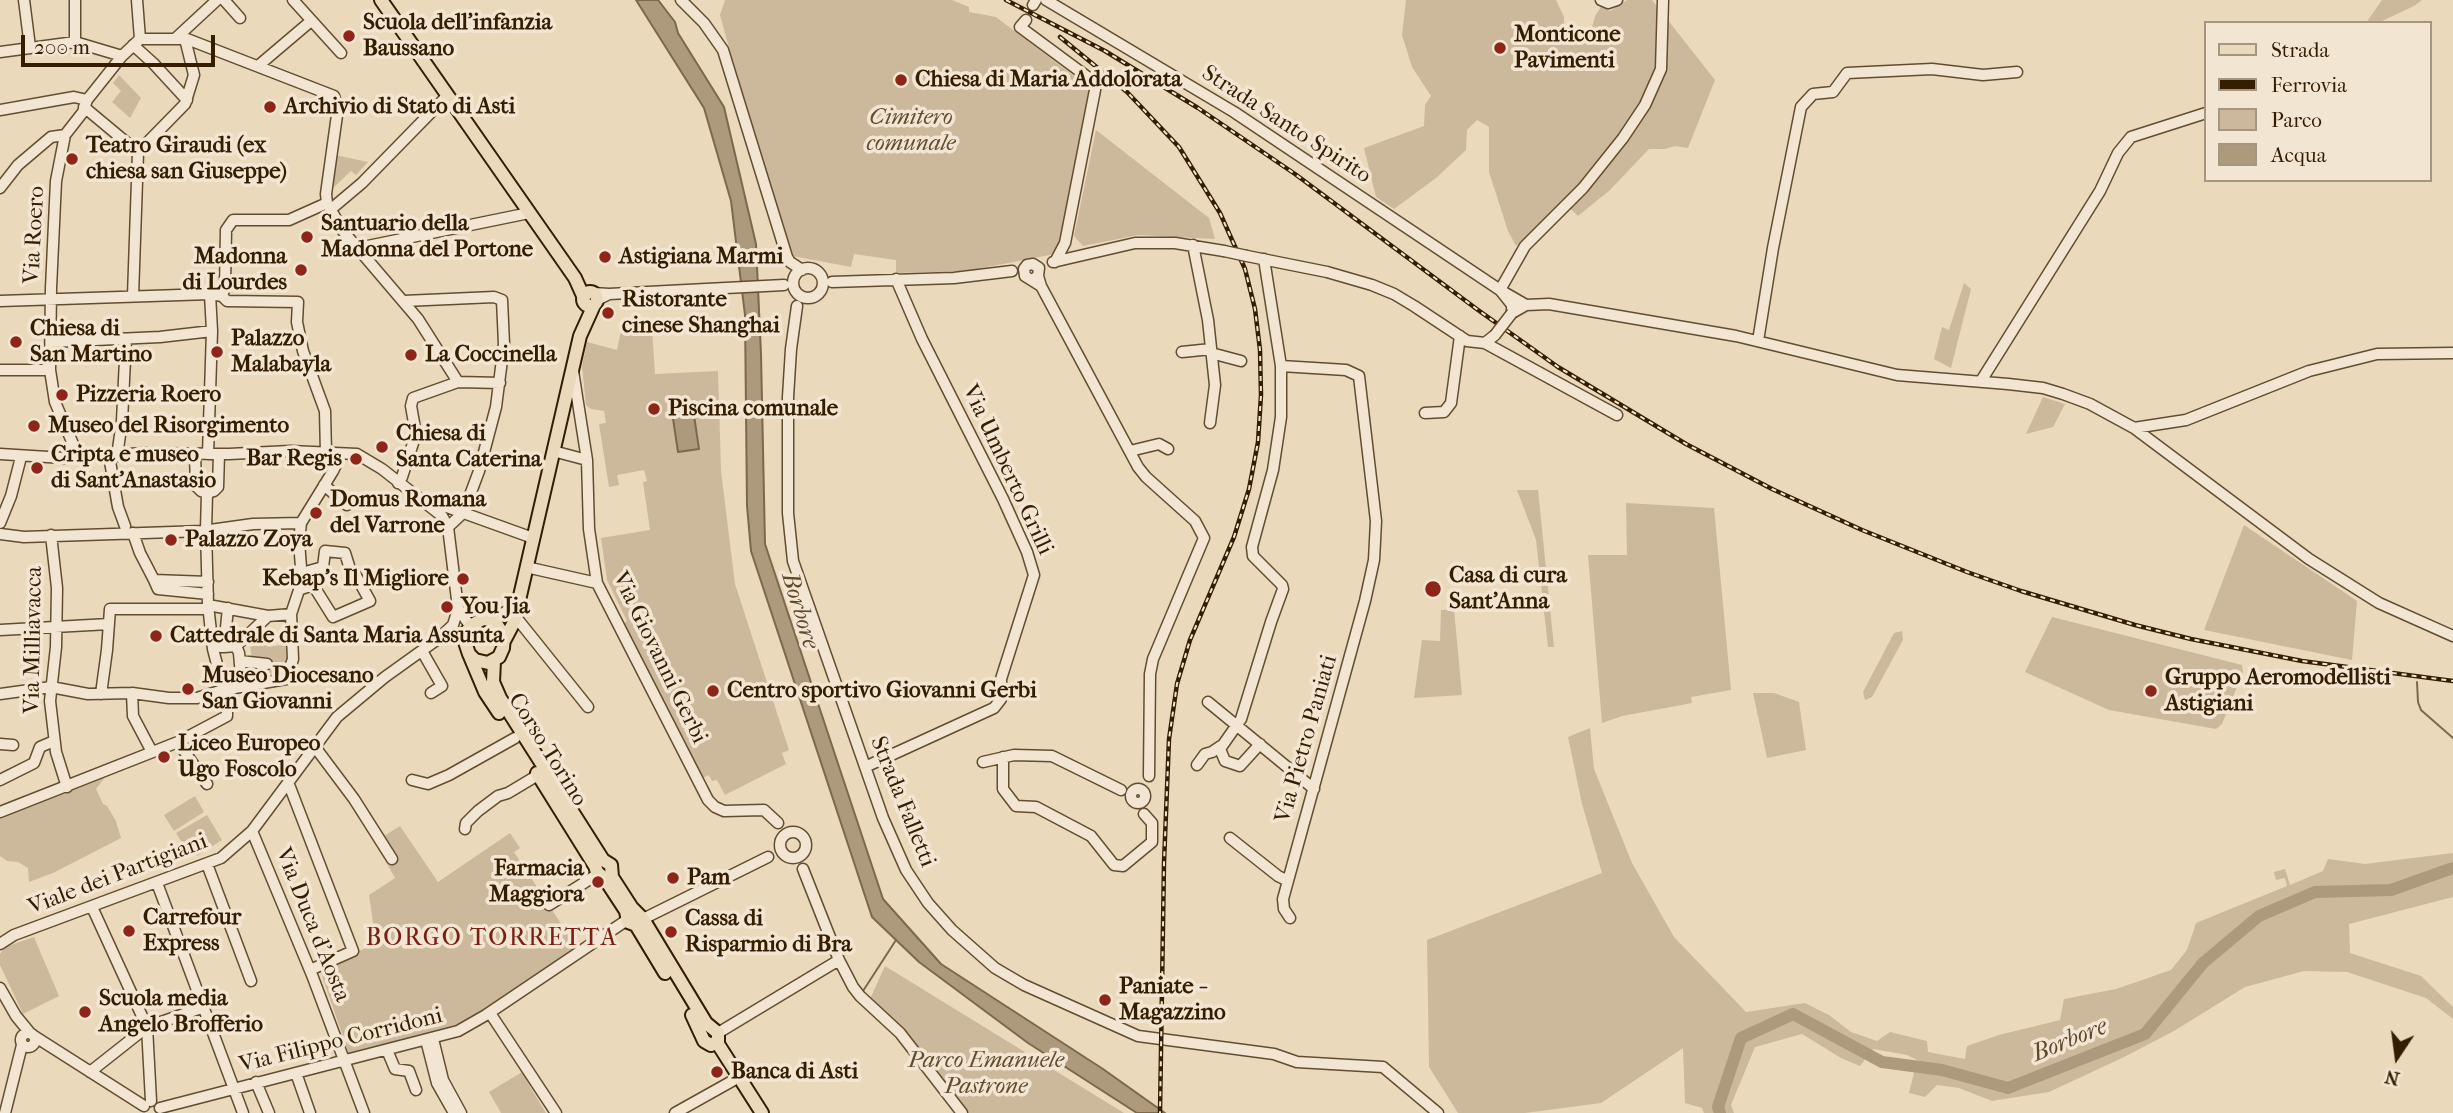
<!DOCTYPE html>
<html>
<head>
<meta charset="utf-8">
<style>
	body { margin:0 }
	#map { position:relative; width:2453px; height:1113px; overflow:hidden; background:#ebd9bb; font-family:"IM FELL French Canon",serif }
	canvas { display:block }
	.legend { position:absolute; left:2204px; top:21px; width:228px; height:161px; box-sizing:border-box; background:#f2e6d3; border:2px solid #a6967f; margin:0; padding:9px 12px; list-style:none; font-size:21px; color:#351e00 }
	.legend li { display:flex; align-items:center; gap:14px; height:35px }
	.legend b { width:35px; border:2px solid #a6967f }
	.north { position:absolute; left:2362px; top:1022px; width:70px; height:70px; -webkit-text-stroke:5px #f2e6d3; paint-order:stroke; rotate:193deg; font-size:19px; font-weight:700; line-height:28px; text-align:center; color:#351e00 }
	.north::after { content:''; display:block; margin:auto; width:24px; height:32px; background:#351e00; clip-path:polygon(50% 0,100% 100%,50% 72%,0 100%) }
	.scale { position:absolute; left:21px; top:35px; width:194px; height:32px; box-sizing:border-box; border:4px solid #351e00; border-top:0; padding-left:9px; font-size:21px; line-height:24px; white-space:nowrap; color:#351e00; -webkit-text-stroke:5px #f2e6d3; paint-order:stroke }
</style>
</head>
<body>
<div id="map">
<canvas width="2453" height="1113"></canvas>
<ul class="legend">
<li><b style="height:9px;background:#ebd9bb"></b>Strada</li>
<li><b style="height:9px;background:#351e00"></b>Ferrovia</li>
<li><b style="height:19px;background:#ccb99b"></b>Parco</li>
<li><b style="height:19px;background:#ad997b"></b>Acqua</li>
</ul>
<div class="north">N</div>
<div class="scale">200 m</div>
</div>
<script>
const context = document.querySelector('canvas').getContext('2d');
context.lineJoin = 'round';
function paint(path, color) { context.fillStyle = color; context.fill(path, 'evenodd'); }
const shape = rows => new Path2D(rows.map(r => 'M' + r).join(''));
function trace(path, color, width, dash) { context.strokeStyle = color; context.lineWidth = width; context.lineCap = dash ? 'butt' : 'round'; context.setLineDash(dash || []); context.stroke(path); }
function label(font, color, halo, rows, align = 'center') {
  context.font = font + ' "IM FELL French Canon",serif'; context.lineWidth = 7; context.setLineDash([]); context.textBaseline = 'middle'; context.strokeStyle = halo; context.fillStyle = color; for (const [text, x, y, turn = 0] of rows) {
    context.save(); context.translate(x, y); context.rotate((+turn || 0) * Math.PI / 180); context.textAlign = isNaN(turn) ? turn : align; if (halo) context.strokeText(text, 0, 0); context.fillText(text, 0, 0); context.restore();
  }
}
paint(shape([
	[725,0,952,0,969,7,969,12,996,17,1091,89,1063,242,1055,254,966,271,896,273,896,260,854,254,851,267,787,255,788,244,783,243,720,15],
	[1406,0,1556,0,1564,17,1564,43,1589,38,1595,16,1601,7,1610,11,1627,0,1652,0,1715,80,1688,148,1675,146,1665,149,1649,149,1610,190,1578,216,1564,203,1516,246,1508,231,1489,172,1489,127,1477,120,1467,130,1466,150,1436,178,1394,209,1376,197,1364,148,1424,126,1425,105,1431,96,1412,67,1402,35],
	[2382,0,2422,0,2414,6,2378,23,2370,23,2368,20],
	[119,75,141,98,130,118,112,102,121,91,113,83],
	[1096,130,1209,218,1215,239,1138,235,1083,246,1074,236],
	[335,155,368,162,356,175,351,171,334,187,331,185],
	[1964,283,1971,289,1951,368,1934,359,1942,327,1949,330],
	[652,329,655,374,718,371,721,471,735,584,789,750,782,753,786,764,725,795,717,780,712,781,709,775,701,779,623,624,627,621,607,580,601,538,650,530,643,482,647,481,644,470,617,475,619,485,609,487,599,424,606,423,604,411,591,409,586,405,582,366,587,342,617,350,621,331],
	[2043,397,2065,404,2053,427,2026,434],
	[1517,490,1538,490,1554,647,1548,647,1536,540],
	[1626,503,1714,508,1731,690,1691,697,1692,703,1622,716,1602,723,1588,555,1627,555],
	[2244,525,2357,601,2352,660,2204,630],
	[1454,609,1462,695,1414,698,1422,640,1440,641,1441,610],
	[2052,617,2242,665,2243,672,2222,724,2216,729,2109,710,2025,672],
	[1902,631,1903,640,1872,697,1865,700,1863,692,1894,633],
	[266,642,268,647,292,643,286,672,280,676,267,677,266,664,253,662,250,647],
	[1753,693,1774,693,1799,702,1806,750,1767,758],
	[1590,728,1594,769,1632,863,1674,937,1746,1012,1805,1003,1829,1015,1851,1032,1877,1041,1890,1032,1927,1041,1928,1052,1965,1059,1967,1046,1999,1035,2060,1020,2064,999,2116,989,2171,970,2187,950,2196,923,2287,886,2285,878,2276,880,2274,872,2285,869,2290,885,2323,871,2328,859,2365,864,2453,853,2453,897,2349,924,2350,953,2421,976,2453,1007,2453,1019,2426,998,2347,972,2304,971,2245,987,2174,1031,2122,1058,2049,1092,1992,1101,1959,1088,1937,1085,1925,1097,1909,1093,1917,1060,1907,1055,1873,1049,1860,1066,1841,1058,1802,1034,1755,1047,1731,1105,1734,1113,1704,1113,1702,1108,1685,1103,1683,1048,1601,1103,1525,1113,1458,1113,1429,1067,1427,940,1602,873,1582,804,1568,737],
	[106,776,96,789,103,804,107,806,116,821,121,838,53,873,29,882,28,868,18,862,7,861,0,856,0,815],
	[195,796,204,812,174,831,164,815],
	[207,815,222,840,197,856,191,846,186,849,176,833],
	[400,826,438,882,510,833,520,848,514,852,577,948,490,1006,448,1029,349,1054,320,970,376,943,369,895,395,878,386,862,397,855,384,836],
	[34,937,59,996,23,1014,0,965,0,954,5,947],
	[885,966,1124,1113,968,1113,901,1029,870,999],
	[522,1072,532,1090,546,1113,501,1113,489,1092]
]), '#ccb99b');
const water = shape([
	[636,0,658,0,675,22,678,33,724,107,756,244,761,354,765,544,883,899,941,964,1103,1069,1165,1113,1137,1113,1028,1043,919,962,872,917,751,551,747,506,745,315,731,201,704,108,636,0],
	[692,402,699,449,678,452,671,405,692,402]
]);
paint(water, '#ad997b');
trace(water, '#7d684a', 2);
trace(shape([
	[2417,682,2418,702,2421,710,2453,738],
	[863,991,896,940]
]), '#7d684a', 2);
trace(shape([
	[1720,1113,1718,1107,1741,1038,1793,1014,1882,1062,1942,1070,2008,1088,2145,1034,2203,963,2259,916,2315,892,2391,890,2453,868]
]), '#ad997b', 12);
const minor = shape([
	[24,0,30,47],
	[75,0,75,42],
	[137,0,140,39],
	[224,0,240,18],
	[293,0,341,53],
	[681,0,704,23,723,50,787,257,790,262,802,270],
	[1046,0,1234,112,1500,290,1526,305],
	[1601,0,1608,3,1617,0],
	[1033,5,1036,0],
	[1026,20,1020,27,1093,81,1095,90,1065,243,1055,262],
	[176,38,217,0],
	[133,45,153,63,187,100],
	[0,52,75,42,122,56],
	[258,66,311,21],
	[84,107,138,152],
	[0,110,74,97,87,100],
	[138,152,185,104,194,75,185,39],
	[0,188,18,165,51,137,65,135],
	[330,210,362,183,447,96],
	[1193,245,1208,320,1215,385,1210,423],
	[358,248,529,213],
	[1247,256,1327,272,1372,285,1394,294,1414,306,1467,341,1485,343,1495,335],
	[1053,262,1135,243,1175,243,1224,251],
	'793 283a15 15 0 1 1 30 0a15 15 0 1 1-30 0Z',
	[1032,280,1038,276,1039,268,1033,264,1027,265,1024,269,1025,276,1041,286,1038,276],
	[832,282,954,278,1012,271],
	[1041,286,1138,467,1146,477,1195,521,1204,538,1153,659,1150,674,1149,776],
	[1500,290,1512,305,1512,313,1526,305,1549,304,1736,336,1897,375,2008,384,2043,388,2063,394,2090,404,2134,428,2309,559,2379,603,2453,636],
	[1500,290,1525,246,1583,188,1623,138,1645,105,1661,69,1663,0],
	[593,293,609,294,597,300],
	[609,294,784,285],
	[133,296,138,152],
	[222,296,225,287,226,230,233,220,289,220,327,203],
	[0,301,210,294,222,296,227,301,298,302,297,322,303,351,325,411,326,453],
	[404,301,494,297,502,300,504,344,496,407,479,471,467,503,464,512,448,527],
	[797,306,791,349,788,397,788,513,793,561,883,818,906,870,928,903,952,930,995,968,1024,985,1138,1036,1274,1054,1297,1062,1383,1067,1438,1113],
	[1758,341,1773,248,1801,107,1813,94,1833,92,1847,73,1932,69,1983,75,2017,72],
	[51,342,160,337,212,331],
	[1485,343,1617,415],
	[1182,352,1211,349],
	[1211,353,1241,361],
	[1281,366,1346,370,1359,376,1376,521,1374,560,1365,601,1283,899,1284,909,1290,918],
	[0,370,50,370],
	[573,371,587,460,589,529,597,583,708,800,715,807,724,811,764,810,778,823],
	[1981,381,2100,191,2118,153,2131,137,2206,113],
	[1425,413,1444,412,1451,403,1460,336],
	[2134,428,2186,420,2309,371,2377,354,2453,353],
	[553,451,587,460],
	[1130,451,1159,444,1168,449],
	[0,454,64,458,145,453,229,454,290,451,357,454,382,469,442,516,448,527,458,608,470,626],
	[195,454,196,486,201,491,207,493,214,491,218,487,219,454],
	[208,454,212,331,210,294],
	[109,456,118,507,125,526],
	[117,456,122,421,126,339],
	[79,458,55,402,50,370,51,288,56,181,65,135,83,112,87,100,122,56,140,39,187,39,334,96,338,108,326,194,327,203,343,231,418,319,458,382],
	[398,483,402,477,416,434,411,406,413,398,458,382,500,383],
	[324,485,347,505],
	[428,502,433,502,533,538],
	[0,523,11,496,21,457],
	[133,533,140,553,154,580],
	[0,534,24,537,203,531,253,524,301,523],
	[51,535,57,588,56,647,50,701,56,752,67,787],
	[526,567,597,583],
	[208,582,154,580,158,589,208,594],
	[301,589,313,585,333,617,370,601,355,574,350,569,345,553,325,551,323,567,302,573],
	[208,605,268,616,291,614],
	[505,612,515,616,588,707],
	[0,630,109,624],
	[438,639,453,625,458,609],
	[236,646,268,616],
	[220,647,224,647,228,608],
	[224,647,236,646,239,653,242,687],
	[422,651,442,686,431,693],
	[240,661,267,664],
	[132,693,133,716,152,752],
	[0,694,51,687,88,694,132,693,169,698,197,698,223,690,286,679,293,659,291,614,302,581,299,541,301,523,333,471,341,454],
	[101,694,107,650,110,609,209,609],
	[1208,702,1314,789],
	[178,742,207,784],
	[0,744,13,745],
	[1260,744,1240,766,1225,761,1220,749,1241,719,1271,622,1283,589,1282,585,1253,556,1252,547,1273,470,1281,417,1281,366,1264,259],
	[315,747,354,799,392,859],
	[1003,757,1003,789,1016,806,1036,807,1091,836,1114,865,1123,866,1152,842,1152,823,1144,814],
	[983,762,1014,755,1052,756,1121,790],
	[1197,765,1205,754,1212,752,1221,746],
	[865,767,994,708,1001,699,1001,679,1034,575,1027,552,1003,499,922,339,896,279],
	[0,780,34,763,40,747,54,741],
	[412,780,428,784,449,775,515,738],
	[288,782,353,951,310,970],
	'1131 796a7 7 0 1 1 14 0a7 7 0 1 1-14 0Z',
	[0,812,178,742,227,716,227,703,213,649,208,605,206,530,207,493],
	[465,829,466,823,478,811,498,796,508,793,538,775],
	[252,831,312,975,364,1113],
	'780 845a13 13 0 1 1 26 0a13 13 0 1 1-26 0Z',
	[1230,838,1278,876,1288,881],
	[207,864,251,981],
	[803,869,839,960,853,987,860,996,900,1033,962,1113],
	[157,883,243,1113],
	[549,905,598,874],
	[92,907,147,1027,151,1101],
	[643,919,768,857],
	[0,944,14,935,221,858,252,831,337,717,385,677,438,639,458,636,468,629],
	[0,988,16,1016,30,1033],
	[490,1013,556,1113],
	'21 1040a7 7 0 1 1 14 0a7 7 0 1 1-14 0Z',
	[718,1033,839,960],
	[34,1036,144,1106],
	[433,1039,443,1080,461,1113],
	[426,1040,437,1083,454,1113],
	[387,1050,395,1069,409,1071,416,1090],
	[90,1072,147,1027,204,1007],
	[296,1073,310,1113],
	[256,1082,269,1113],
	[160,1108,458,1031,486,1015,627,920],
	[5,1113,22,1045],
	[675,1113,734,1080]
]);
const major = shape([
	[381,0,575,278,584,298],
	'583 299a7 7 0 1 1 14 0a7 7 0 1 1-14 0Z',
	[483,619,494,620,504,636,503,648,499,657,488,663,475,660,469,654,465,642,470,626,483,619],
	[504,641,514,622,580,336,594,305],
	[469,654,485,692,499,713],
	[494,661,493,682,500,698,603,860,611,865,612,877,632,908,643,919,706,1023,718,1033,718,1044,762,1113],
	[537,773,595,866,597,872,605,879,626,911,628,922,636,925,665,973],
	[692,1015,704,1041,711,1045,718,1041]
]);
trace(minor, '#624d2f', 13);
trace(major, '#351e00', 16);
trace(minor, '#f2e6d3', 10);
trace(major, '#ebd9bb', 12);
const rail = shape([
	[1006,0,1105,51,1198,108,1295,174,1478,310,1558,367,1686,444,1772,489,1862,530,1967,572,2021,591,2135,625,2191,639,2302,661,2453,681],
	[1060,37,1127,92,1179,147,1220,213,1245,269,1255,309,1260,350,1261,395,1258,442,1249,489,1234,537,1190,640,1177,684,1169,739,1164,863,1160,1113]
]);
trace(rail, '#351e00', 4.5);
trace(rail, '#f2e6d3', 2, [5]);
const minorBridge = shape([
	[1224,251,1247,256],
	[1495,335,1512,313]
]);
trace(minorBridge, '#624d2f', 13, []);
trace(minorBridge, '#f2e6d3', 10);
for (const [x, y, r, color] of [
	[349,36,7,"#8f2418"],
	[1500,48,7,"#8f2418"],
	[901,80,7,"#8f2418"],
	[270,107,7,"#8f2418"],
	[72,159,7,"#8f2418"],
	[307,237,7,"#8f2418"],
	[605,257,7,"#8f2418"],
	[301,270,7,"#8f2418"],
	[608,313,7,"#8f2418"],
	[16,342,7,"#8f2418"],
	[217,352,7,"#8f2418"],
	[411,355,7,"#8f2418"],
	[62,395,7,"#8f2418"],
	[654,409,7,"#8f2418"],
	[34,426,7,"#8f2418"],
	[382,447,7,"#8f2418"],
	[356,459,7,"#8f2418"],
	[37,468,7,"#8f2418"],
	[316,513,7,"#8f2418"],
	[171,540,7,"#8f2418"],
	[463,579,7,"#8f2418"],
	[1433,589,9,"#8f2418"],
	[447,607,7,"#8f2418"],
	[156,636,7,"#8f2418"],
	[188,689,7,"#8f2418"],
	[713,691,7,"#8f2418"],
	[2151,691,7,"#8f2418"],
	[164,757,7,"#8f2418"],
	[673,878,7,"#8f2418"],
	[598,882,7,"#8f2418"],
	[129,931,7,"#8f2418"],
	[671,932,7,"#8f2418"],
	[1105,1000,7,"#8f2418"],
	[85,1012,7,"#8f2418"],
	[717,1072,7,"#8f2418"]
]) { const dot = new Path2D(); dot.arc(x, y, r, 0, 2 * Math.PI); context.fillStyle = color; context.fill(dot); trace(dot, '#f2e6d3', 2.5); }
label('bold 23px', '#351e00', '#f2e6d3', [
	["Scuola dell'infanzia",363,23],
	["Baussano",363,49],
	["Monticone",1514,35],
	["Pavimenti",1514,61],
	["Chiesa di Maria Addolorata",915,80],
	["Archivio di Stato di Asti",284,107],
	["Teatro Giraudi (ex",86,146],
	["chiesa san Giuseppe)",86,172],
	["Santuario della",321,224],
	["Madonna del Portone",321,250],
	["Madonna",287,257,"right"],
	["di Lourdes",287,283,"right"],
	["Astigiana Marmi",619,257],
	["Ristorante",622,300],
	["cinese Shanghai",622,326],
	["Chiesa di",30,329],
	["San Martino",30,355],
	["Palazzo",231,339],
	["Malabayla",231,365],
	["La Coccinella",425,355],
	["Pizzeria Roero",76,395],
	["Piscina comunale",668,409],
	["Museo del Risorgimento",48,426],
	["Chiesa di",396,434],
	["Santa Caterina",396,460],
	["Cripta e museo",51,455],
	["di Sant'Anastasio",51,481],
	["Bar Regis",342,459,"right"],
	["Domus Romana",330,500],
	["del Varrone",330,526],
	["Palazzo Zoya",185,540],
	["Casa di cura",1449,576],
	["Sant'Anna",1449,602],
	["Kebap’s Il Migliore",449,579,"right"],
	["You Jia",461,607],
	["Cattedrale di Santa Maria Assunta",170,636],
	["Museo Diocesano",202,676],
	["San Giovanni",202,702],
	["Gruppo Aeromodellisti",2165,678],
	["Astigiani",2165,704],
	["Centro sportivo Giovanni Gerbi",727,691],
	["Liceo Europeo",178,744],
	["Ugo Foscolo",178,770],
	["Farmacia",584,869,"right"],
	["Maggiora",584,895,"right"],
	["Pam",687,878],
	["Carrefour",143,918],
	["Express",143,944],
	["Cassa di",685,919],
	["Risparmio di Bra",685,945],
	["Paniate -",1119,987],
	["Magazzino",1119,1013],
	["Scuola media",99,999],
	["Angelo Brofferio",99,1025],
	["Banca di Asti",731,1072]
], 'left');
label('italic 23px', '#624c2e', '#f2e6d3', [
	["Cimitero",911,118],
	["comunale",911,144],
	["Parco Emanuele",986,1061],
	["Pastrone",986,1087]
]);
label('23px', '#351e00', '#f2e6d3', [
	["Strada Santo Spirito",1286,125,33],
	["Via Roero",35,235,-87],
	["Via Umberto Grilli",1007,470,65],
	["Via Milliavacca",34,640,-89],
	["Via Giovanni Gerbi",659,658,64],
	["Via Pietro Paniati",1307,739,-74],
	["Corso Torino",547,750,58],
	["Strada Falletti",902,802,68],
	["Viale dei Partigiani",118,875,-21],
	["Via Duca d'Aosta",312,925,68],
	["Via Filippo Corridoni",341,1041,-14]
]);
label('italic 24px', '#5f492b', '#f2e6d3', [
	["Borbore",799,611,73],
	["Borbore",2070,1041,-22]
]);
context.letterSpacing = '2px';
label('24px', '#7a1f14', '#f2e6d3', [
	["BORGO TORRETTA",492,939]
]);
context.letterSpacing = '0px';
</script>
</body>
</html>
